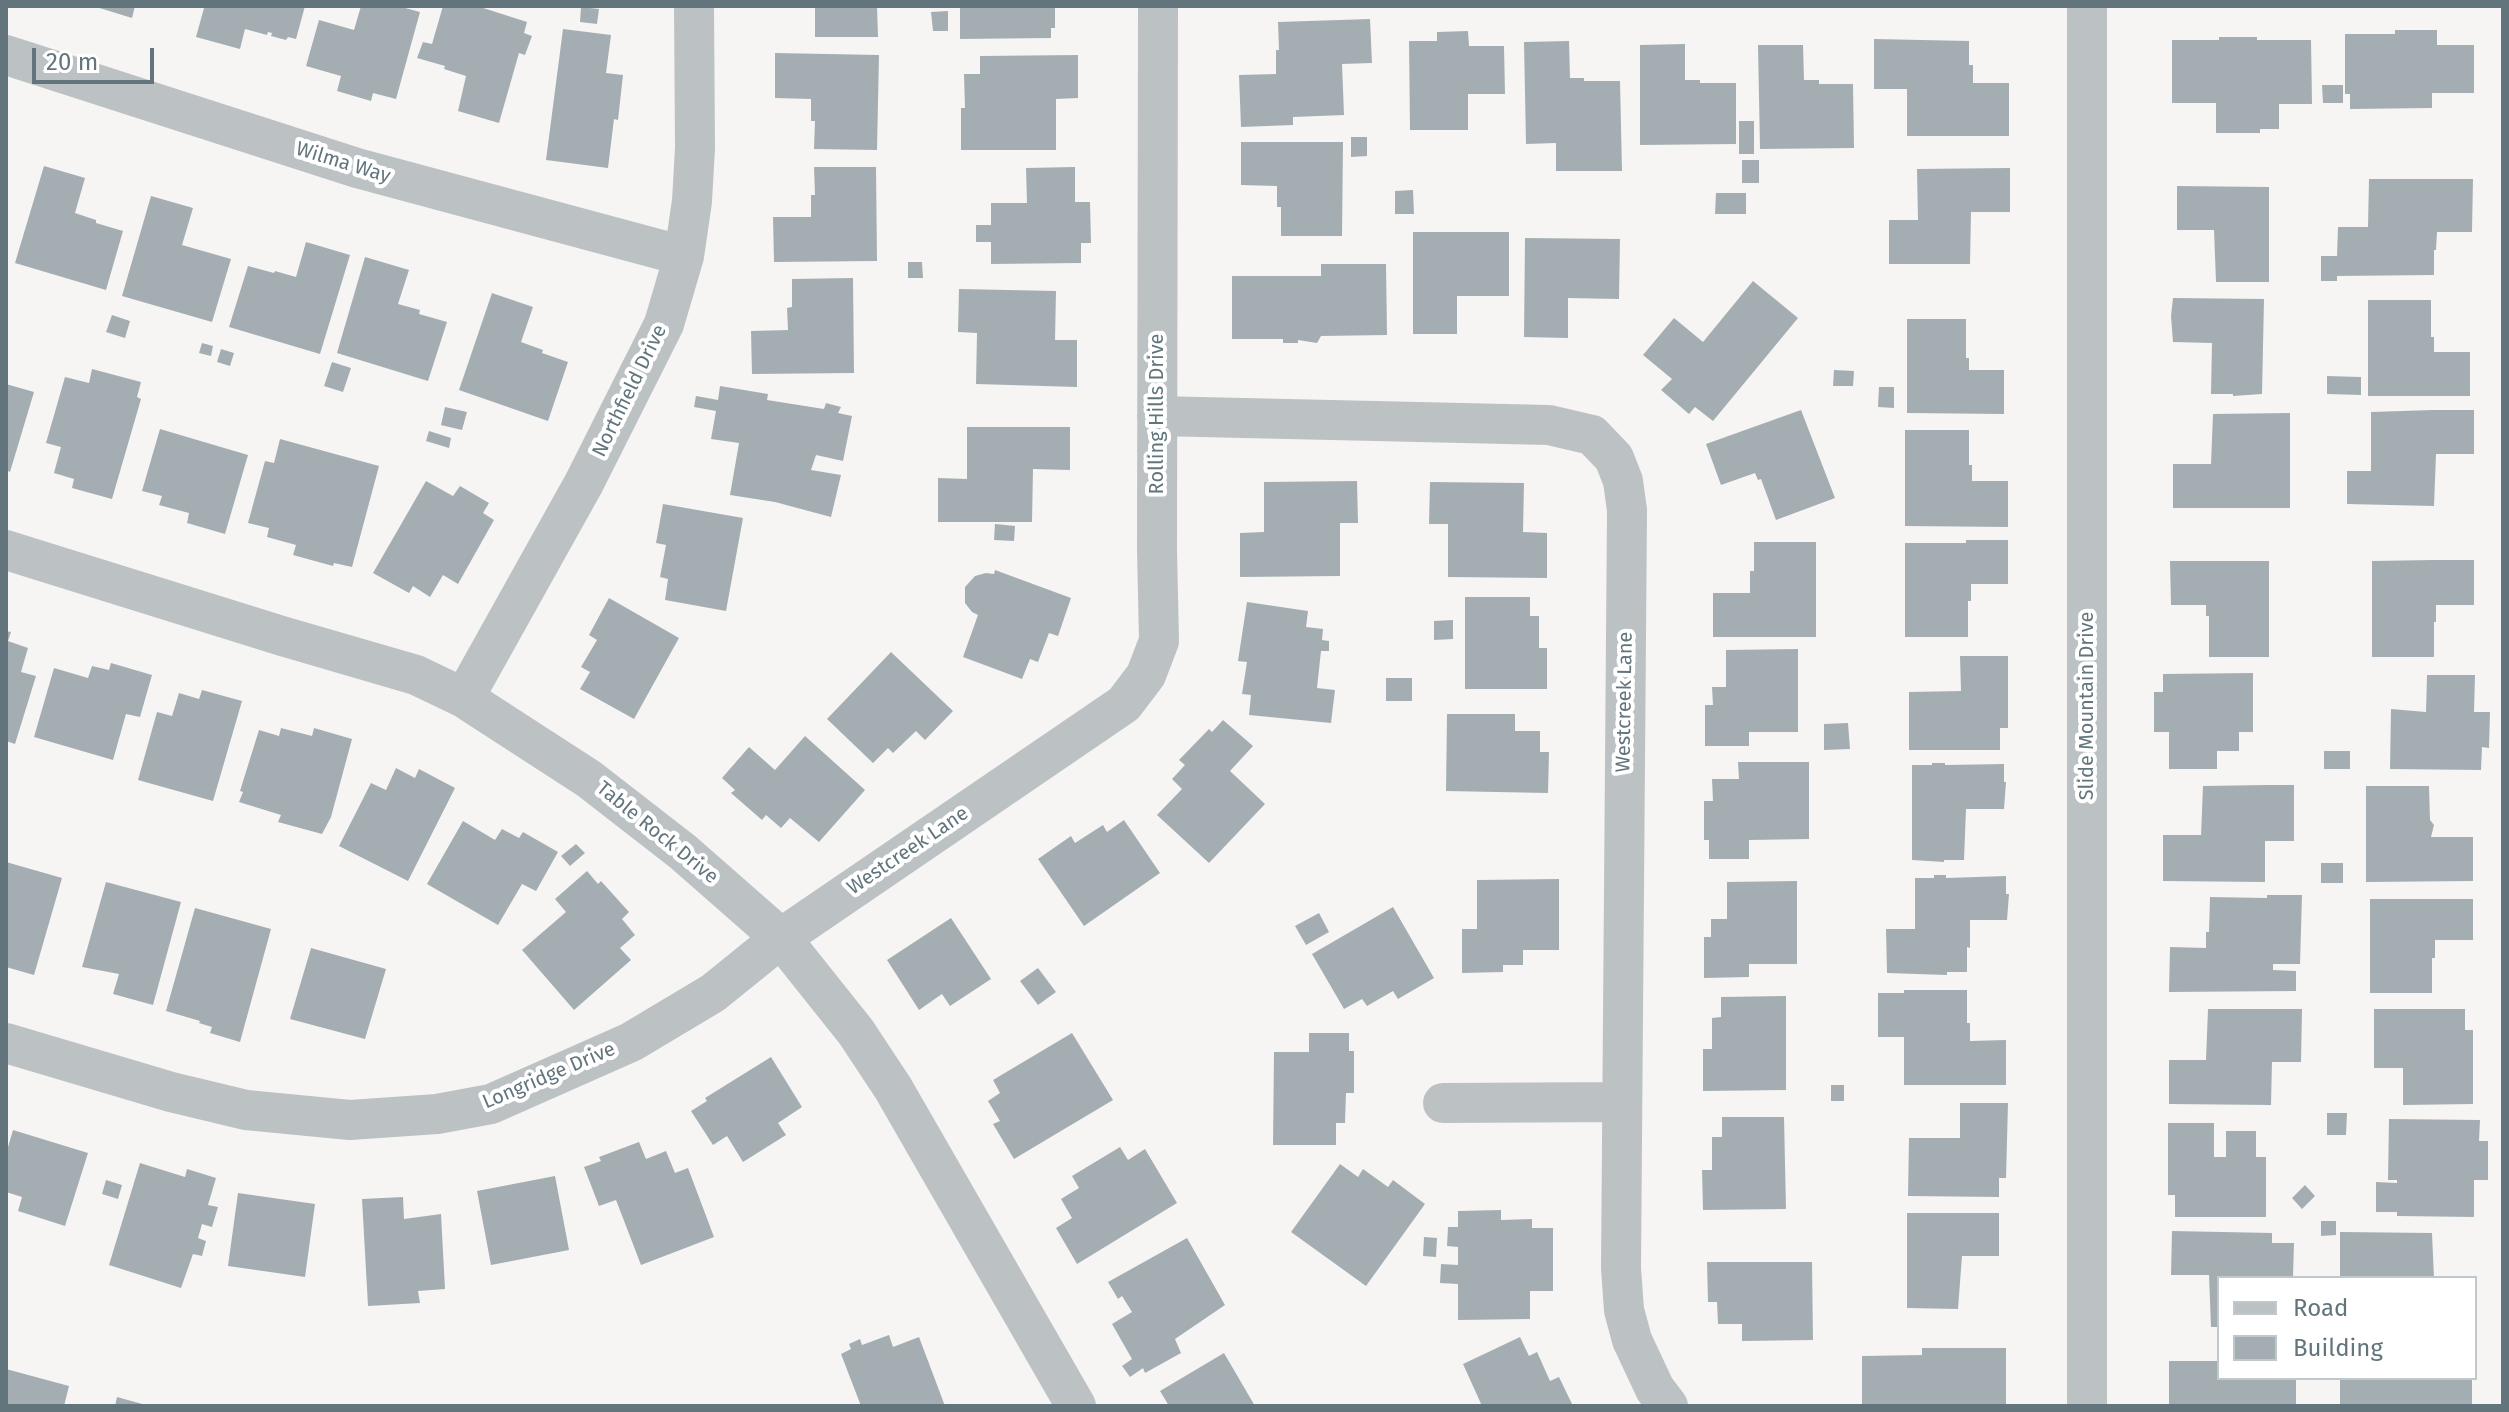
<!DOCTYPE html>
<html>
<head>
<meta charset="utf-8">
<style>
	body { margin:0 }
	#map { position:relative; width:2509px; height:1412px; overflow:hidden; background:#f6f5f3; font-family:"Fira Sans",sans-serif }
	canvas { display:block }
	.frame { position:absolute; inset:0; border:8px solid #62757c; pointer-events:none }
	.legend { position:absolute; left:2217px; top:1276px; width:260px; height:104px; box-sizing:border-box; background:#fff; border:2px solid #c0c8cb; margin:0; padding:10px 14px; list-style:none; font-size:24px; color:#62757c }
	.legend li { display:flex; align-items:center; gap:16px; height:40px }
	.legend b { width:40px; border:2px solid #c0c8cb }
	.scale { position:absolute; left:32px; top:48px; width:122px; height:36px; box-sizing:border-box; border:4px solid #62757c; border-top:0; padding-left:10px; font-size:24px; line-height:28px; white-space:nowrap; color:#62757c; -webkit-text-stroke:6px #fff; paint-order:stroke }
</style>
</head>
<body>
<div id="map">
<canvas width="2509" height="1412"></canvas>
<div class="frame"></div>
<ul class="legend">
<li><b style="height:10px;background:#bcc2c4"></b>Road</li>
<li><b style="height:22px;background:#a4aeb2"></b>Building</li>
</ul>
<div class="scale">20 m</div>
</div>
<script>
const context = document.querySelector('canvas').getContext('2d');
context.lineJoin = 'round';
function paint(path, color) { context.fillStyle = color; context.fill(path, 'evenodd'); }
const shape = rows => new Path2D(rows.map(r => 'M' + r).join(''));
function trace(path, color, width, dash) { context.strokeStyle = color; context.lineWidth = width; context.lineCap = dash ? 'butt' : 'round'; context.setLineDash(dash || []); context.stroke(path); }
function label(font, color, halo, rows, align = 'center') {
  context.font = font + ' "Fira Sans",sans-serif'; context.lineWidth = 8; context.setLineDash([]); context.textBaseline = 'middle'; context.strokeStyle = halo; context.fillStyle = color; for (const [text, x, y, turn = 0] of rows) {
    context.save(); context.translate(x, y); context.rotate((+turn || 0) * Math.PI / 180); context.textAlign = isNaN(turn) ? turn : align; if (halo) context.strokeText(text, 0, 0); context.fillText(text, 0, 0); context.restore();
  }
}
paint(shape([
	[93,6,135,6,132,18],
	[207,6,305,6,296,39,288,37,286,40,271,36,272,33,268,32,267,35,245,29,240,49,196,37,204,8],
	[361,6,398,6,420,12,396,99,373,93,371,101,337,91,341,76,306,66,319,20,354,30],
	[443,6,477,6,527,22,524,33,532,36,525,55,519,53,499,123,458,111,466,76,444,69,445,66,417,58,423,42,432,44],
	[815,6,877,6,878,37,815,37],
	[960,6,1055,6,1055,28,1051,28,1051,38,960,39],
	[581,7,599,9,597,24,580,22],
	[948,11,948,31,933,31,931,12],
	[1370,19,1372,63,1342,64,1344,115,1293,117,1293,125,1241,127,1239,75,1276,74,1276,50,1279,50,1278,22],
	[563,29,611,35,606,73,623,75,618,120,614,119,608,168,546,160],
	[2395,30,2437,30,2437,45,2474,45,2474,93,2432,93,2432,108,2350,109,2350,94,2345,94,2345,34,2395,34],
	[1468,31,1469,46,1504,46,1505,94,1468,94,1468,130,1410,130,1409,41,1437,41,1437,32],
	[2219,37,2257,37,2257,40,2311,40,2312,104,2279,104,2279,129,2260,129,2260,133,2216,133,2216,103,2172,103,2172,40,2219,40],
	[1874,39,1969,41,1969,65,1973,65,1973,83,2009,83,2009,136,1907,136,1907,89,1874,89],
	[1569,41,1570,78,1584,78,1584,81,1620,81,1622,171,1556,171,1556,143,1526,144,1524,42],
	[1685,44,1685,80,1700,80,1700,83,1736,83,1736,144,1640,145,1640,45],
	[1758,45,1803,45,1804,80,1819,80,1819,84,1853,84,1854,148,1760,149],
	[775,53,879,55,877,150,814,149,815,121,811,121,811,99,775,98],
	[1078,55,1078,98,1056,99,1056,150,961,150,961,108,965,108,964,74,980,74,980,56],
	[2322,85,2343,85,2343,103,2323,103],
	[1739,121,1754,121,1754,154,1739,154],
	[1351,137,1367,137,1367,156,1351,157],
	[1241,142,1343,142,1342,236,1281,236,1281,207,1277,207,1277,186,1241,185],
	[1742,160,1759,160,1759,183,1742,183],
	[44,166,85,178,75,213,96,220,96,223,123,231,106,290,15,263],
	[814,167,876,167,877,261,774,262,773,217,811,217,811,195,815,195],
	[1075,167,1075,202,1090,202,1091,243,1081,243,1081,263,991,264,991,242,976,242,976,225,991,225,991,203,1027,203,1026,168],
	[2010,168,2010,212,1971,212,1970,264,1889,264,1889,220,1918,220,1917,169],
	[2369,179,2473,179,2472,232,2437,232,2436,250,2434,250,2434,275,2337,276,2337,281,2321,281,2321,256,2337,256,2338,227,2368,227],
	[2177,186,2269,187,2269,282,2216,282,2214,230,2177,230],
	[1413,190,1414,214,1395,214,1395,191],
	[1716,193,1746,193,1746,214,1715,214],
	[151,196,193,208,182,245,231,259,212,322,122,296],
	[1413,232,1509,232,1509,296,1457,296,1457,334,1413,334],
	[1525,238,1620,239,1619,299,1568,298,1568,338,1524,337],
	[306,242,350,255,320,354,229,327,248,266,274,273,275,271,296,277],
	[365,257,409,270,398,304,420,310,419,314,447,322,428,381,337,353],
	[908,262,922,262,923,278,908,278],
	[1321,264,1386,264,1387,335,1321,336,1317,343,1298,340,1298,343,1283,343,1283,339,1232,339,1232,276,1321,276],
	[853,278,854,373,752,374,751,331,788,330,787,308,792,307,792,279],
	[1753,281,1798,318,1713,421,1695,407,1689,414,1661,390,1672,379,1643,355,1674,318,1703,342],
	[959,289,1056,291,1055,340,1077,340,1077,387,976,384,977,333,958,332],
	[492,293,533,307,521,342,543,350,542,353,568,362,548,421,459,390],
	[2173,298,2264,299,2262,394,2233,396,2233,394,2211,394,2212,343,2173,342,2171,316],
	[2368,300,2431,300,2431,337,2434,337,2434,352,2470,352,2470,396,2368,396],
	[112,315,130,321,125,338,106,332],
	[1907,319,1966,319,1966,358,1969,358,1969,370,2004,370,2004,414,1907,413],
	[202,343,213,346,211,356,199,353],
	[221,349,234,353,230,366,217,362],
	[332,362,351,368,343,392,324,386],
	[92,369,141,382,137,397,141,399,112,499,72,488,74,479,54,473,61,447,46,443,65,377,89,383],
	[1834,370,1854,371,1853,386,1833,386],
	[2327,376,2361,377,2361,395,2327,394],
	[6,384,34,392,10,472,6,470],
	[720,386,768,394,767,400,824,409,826,403,841,407,838,413,852,416,843,461,816,455,811,470,841,475,831,517,775,502,730,495,739,443,711,439,716,411,694,407,696,396,718,400],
	[1879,387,1894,387,1894,408,1878,407],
	[445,407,467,412,462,430,441,425],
	[1801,410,1835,498,1776,520,1761,479,1758,480,1755,473,1721,485,1706,444],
	[2433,410,2474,410,2474,454,2436,454,2434,506,2347,504,2347,471,2371,471,2371,412],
	[2290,413,2290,508,2173,508,2173,464,2211,464,2213,414],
	[967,427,1070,427,1070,470,1033,469,1032,522,938,522,938,478,967,479],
	[160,429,248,455,225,534,187,523,189,513,159,505,162,496,142,491],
	[1905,430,1969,430,1969,465,1972,465,1972,481,2008,481,2008,527,1905,526],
	[429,431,451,438,449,448,426,441],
	[280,439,379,466,352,567,334,563,333,566,293,555,296,545,267,537,269,528,248,523,265,461,274,463],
	[426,481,453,496,460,486,489,503,483,513,494,520,458,584,443,575,430,597,413,586,409,593,373,573],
	[1357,481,1358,523,1340,523,1340,576,1240,577,1240,533,1264,532,1264,482],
	[1430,482,1524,483,1523,532,1547,533,1547,578,1448,577,1448,524,1429,524],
	[663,504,743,518,726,611,665,600,668,579,660,577,666,545,656,543],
	[995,524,1015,526,1014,541,994,540],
	[1966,540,2008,540,2008,584,1971,584,1971,601,1968,601,1968,637,1905,637,1905,543,1966,543],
	[1754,542,1816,542,1816,637,1713,637,1713,593,1750,593,1750,571,1754,571],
	[2433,560,2474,560,2474,605,2436,605,2436,622,2434,622,2434,657,2372,657,2372,561],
	[2170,561,2269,561,2269,657,2209,657,2209,616,2206,616,2206,605,2171,605],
	[995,570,1071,598,1058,636,1049,633,1038,662,1030,659,1022,679,963,657,978,615,972,612,965,603,965,587,975,576,986,573,994,574],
	[1465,597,1530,597,1530,616,1539,616,1539,648,1547,648,1547,689,1465,689],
	[609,598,679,638,634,719,580,689,590,672,581,667,597,640,589,635],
	[1247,602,1308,611,1306,627,1323,629,1322,640,1329,641,1329,651,1321,651,1317,688,1335,690,1331,723,1249,715,1251,695,1242,694,1247,662,1238,661],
	[1453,620,1453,639,1434,640,1434,621],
	[6,631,11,632,8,641,28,648,21,672,36,676,15,744,6,741],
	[1798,649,1798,732,1749,732,1749,746,1705,746,1705,705,1713,705,1712,687,1726,687,1726,650],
	[891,652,953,711,925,740,916,731,893,753,888,748,873,763,827,719],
	[1960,656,2008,656,2008,728,2000,728,2000,750,1909,750,1909,692,1961,691],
	[111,663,152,675,140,717,126,714,113,760,34,737,54,668,88,678,92,666,109,670],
	[2253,673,2253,732,2239,732,2239,751,2217,751,2217,769,2169,769,2169,732,2154,732,2154,692,2163,692,2163,674],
	[2427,675,2475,675,2474,712,2490,712,2489,748,2482,747,2481,770,2390,769,2391,709,2426,712],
	[1386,678,1412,678,1412,701,1386,701],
	[202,690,242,701,213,801,138,780,157,712,172,716,179,693,199,699],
	[1447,714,1515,714,1515,731,1540,731,1540,752,1549,752,1548,793,1446,791],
	[1223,720,1253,746,1230,771,1265,804,1209,863,1157,815,1182,789,1172,779,1185,765,1179,760,1209,729,1212,732],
	[1848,723,1850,749,1824,750,1824,724],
	[281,728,312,736,314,728,352,739,331,817,322,834,278,822,281,815,239,802,243,792,240,791,259,730,279,736],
	[805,736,865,790,819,842,790,818,781,828,766,815,762,820,731,793,735,790,722,778,749,747,775,770],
	[2324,751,2350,751,2350,769,2324,769],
	[1738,762,1809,762,1809,839,1749,840,1749,859,1709,859,1709,840,1704,840,1704,801,1713,801,1712,779,1739,779],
	[1932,763,1945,763,1945,765,2004,764,2004,782,2006,782,2004,809,1966,809,1964,860,1944,860,1944,862,1912,860,1912,765,1932,765],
	[396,768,415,778,419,769,455,788,408,881,339,846,371,783,386,790],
	[2266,785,2294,785,2294,841,2265,841,2265,882,2163,881,2163,835,2201,835,2203,786],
	[2366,786,2429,786,2430,820,2434,825,2431,837,2473,837,2473,881,2366,882],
	[1124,820,1160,873,1084,926,1038,859,1071,836,1075,843,1103,825,1107,832],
	[463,821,495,840,502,829,519,838,523,832,558,852,536,891,522,884,498,925,427,884],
	[576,844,585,853,570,866,561,856],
	[6,862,62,878,34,975,6,967],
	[2321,863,2343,863,2343,883,2321,883],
	[587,871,598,884,601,881,629,912,622,919,635,935,620,948,631,960,574,1010,522,950,566,912,555,899],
	[1934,875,1946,875,1946,878,2006,876,2006,894,2009,894,2007,920,1970,920,1970,948,1967,947,1967,972,1947,972,1947,975,1887,973,1886,929,1915,929,1915,878,1934,878],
	[1559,879,1559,950,1523,950,1523,965,1503,965,1503,972,1462,973,1462,929,1477,929,1477,880],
	[1797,881,1797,964,1749,964,1749,977,1704,978,1704,937,1711,937,1711,919,1727,919,1727,882],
	[106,882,181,902,153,1005,113,994,119,974,82,967],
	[2267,895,2302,895,2300,964,2273,964,2273,970,2296,971,2296,991,2169,992,2170,947,2206,948,2206,932,2209,932,2210,897,2267,898],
	[2370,899,2473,899,2473,940,2435,940,2435,958,2432,958,2432,993,2370,993],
	[1393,907,1434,978,1398,999,1393,991,1367,1006,1362,999,1344,1009,1312,954],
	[195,908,271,929,240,1042,210,1033,212,1027,199,1023,200,1021,166,1011],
	[1319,913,1329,932,1306,945,1295,926],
	[951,918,991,979,950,1006,942,994,919,1010,887,960],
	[311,948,386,969,365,1039,290,1019],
	[1038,968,1056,992,1038,1005,1020,981],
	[1904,990,1967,990,1967,1023,1970,1023,1970,1041,2006,1040,2006,1085,1904,1085,1904,1037,1878,1037,1878,993,1904,993],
	[1786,996,1786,1090,1703,1091,1703,1049,1712,1049,1712,1018,1721,1017,1721,997],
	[2208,1009,2302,1009,2301,1062,2272,1062,2271,1105,2169,1104,2169,1060,2206,1060],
	[2374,1009,2465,1009,2465,1030,2473,1030,2473,1104,2403,1105,2403,1068,2374,1068],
	[1072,1033,1113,1100,1014,1159,993,1124,1000,1121,988,1101,1000,1093,993,1080],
	[1309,1033,1349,1033,1349,1051,1354,1051,1354,1093,1346,1093,1345,1123,1336,1123,1336,1145,1273,1145,1274,1052,1309,1052],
	[771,1057,802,1107,778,1123,786,1135,743,1162,727,1136,713,1145,691,1111,707,1101,705,1098],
	[1831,1085,1844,1085,1844,1101,1831,1101],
	[1960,1103,2008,1103,2006,1178,1999,1178,1999,1197,1908,1196,1909,1138,1960,1138],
	[2327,1113,2347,1113,2346,1135,2327,1135],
	[1722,1117,1784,1117,1786,1209,1703,1210,1702,1170,1712,1170,1712,1137,1722,1137],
	[2389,1119,2480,1120,2479,1141,2488,1141,2488,1180,2474,1180,2474,1217,2397,1216,2397,1212,2376,1212,2376,1182,2397,1183,2397,1180,2388,1180],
	[2168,1123,2214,1123,2214,1157,2226,1157,2226,1131,2256,1131,2256,1157,2266,1157,2266,1217,2175,1217,2175,1195,2168,1195],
	[13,1130,88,1153,65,1226,18,1211,22,1197,6,1192,6,1154],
	[639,1142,646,1159,666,1151,675,1173,688,1168,714,1237,641,1265,616,1200,599,1206,584,1167,601,1161,599,1157],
	[1120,1147,1128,1160,1145,1149,1177,1203,1077,1264,1056,1228,1072,1218,1061,1199,1079,1188,1072,1176],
	[140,1163,185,1177,187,1169,216,1178,208,1205,218,1207,212,1227,202,1224,198,1238,206,1241,202,1256,193,1254,181,1288,109,1265],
	[1340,1164,1358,1177,1363,1169,1388,1187,1393,1180,1425,1204,1366,1286,1291,1232],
	[555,1176,569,1250,491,1265,477,1191],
	[106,1180,122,1185,118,1199,102,1194],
	[2305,1185,2315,1196,2302,1209,2292,1198],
	[238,1193,315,1204,305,1277,228,1266],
	[403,1197,404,1219,441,1214,445,1289,418,1291,420,1303,368,1306,362,1199],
	[1501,1210,1501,1220,1532,1219,1532,1228,1553,1228,1553,1291,1530,1291,1530,1319,1458,1320,1458,1284,1440,1283,1441,1264,1458,1265,1458,1247,1447,1246,1448,1227,1458,1227,1458,1211],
	[1907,1213,1999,1213,1999,1256,1962,1256,1958,1309,1907,1308],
	[2321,1221,2336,1221,2336,1235,2321,1236],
	[2172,1231,2272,1233,2272,1243,2294,1243,2293,1277,2219,1278,2219,1327,2211,1327,2209,1275,2171,1275],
	[2340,1232,2432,1233,2434,1278,2340,1277],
	[1424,1237,1437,1238,1436,1257,1423,1256],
	[1187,1238,1225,1305,1175,1339,1181,1353,1145,1373,1143,1368,1130,1377,1122,1366,1132,1359,1112,1324,1132,1312,1122,1296,1118,1299,1108,1282],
	[1707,1262,1812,1262,1813,1340,1742,1341,1742,1324,1718,1324,1717,1302,1708,1302],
	[889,1335,893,1347,919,1337,945,1406,861,1406,841,1354,851,1349,849,1344,860,1339,862,1345],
	[1520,1337,1529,1356,1537,1352,1550,1381,1559,1377,1573,1406,1482,1406,1463,1364],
	[1922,1348,2006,1348,2006,1406,1862,1406,1862,1356,1922,1355],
	[1224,1353,1255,1406,1169,1406,1160,1391],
	[2169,1361,2219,1361,2219,1378,2296,1378,2296,1406,2169,1406],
	[6,1369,69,1386,64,1406,6,1406],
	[2340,1378,2472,1378,2472,1406,2340,1406],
	[117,1397,146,1405,146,1406,115,1406]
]), '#a4aeb2');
trace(shape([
	[2087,6,2087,1406],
	[6,55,357,168,684,256],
	[1157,416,1549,425,1592,435,1614,458,1623,481,1627,510,1621,1268,1624,1310,1632,1340,1655,1389,1668,1406],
	[6,550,282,636,416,675,464,698,589,779,683,852,781,938,856,1032,893,1088,1076,1406],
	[464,698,584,483,664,324,684,256,692,201,695,148,694,6],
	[6,1043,171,1092,246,1110,350,1120,437,1114,491,1104,631,1042,713,993,781,938,1124,704,1146,675,1159,641,1157,550,1158,6],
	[1443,1103,1621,1102]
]), '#bcc2c4', 40);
label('20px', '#62757c', '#fff', [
	["Wilma Way",343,163,17],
	["Northfield Drive",630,391,-64],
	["Rolling Hills Drive",1157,414,-90],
	["Westcreek Lane",1625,702,-89],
	["Slide Mountain Drive",2087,706,-90],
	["Table Rock Drive",657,833,39],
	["Westcreek Lane",908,851,-34],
	["Longridge Drive",549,1076,-23]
]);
</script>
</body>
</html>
